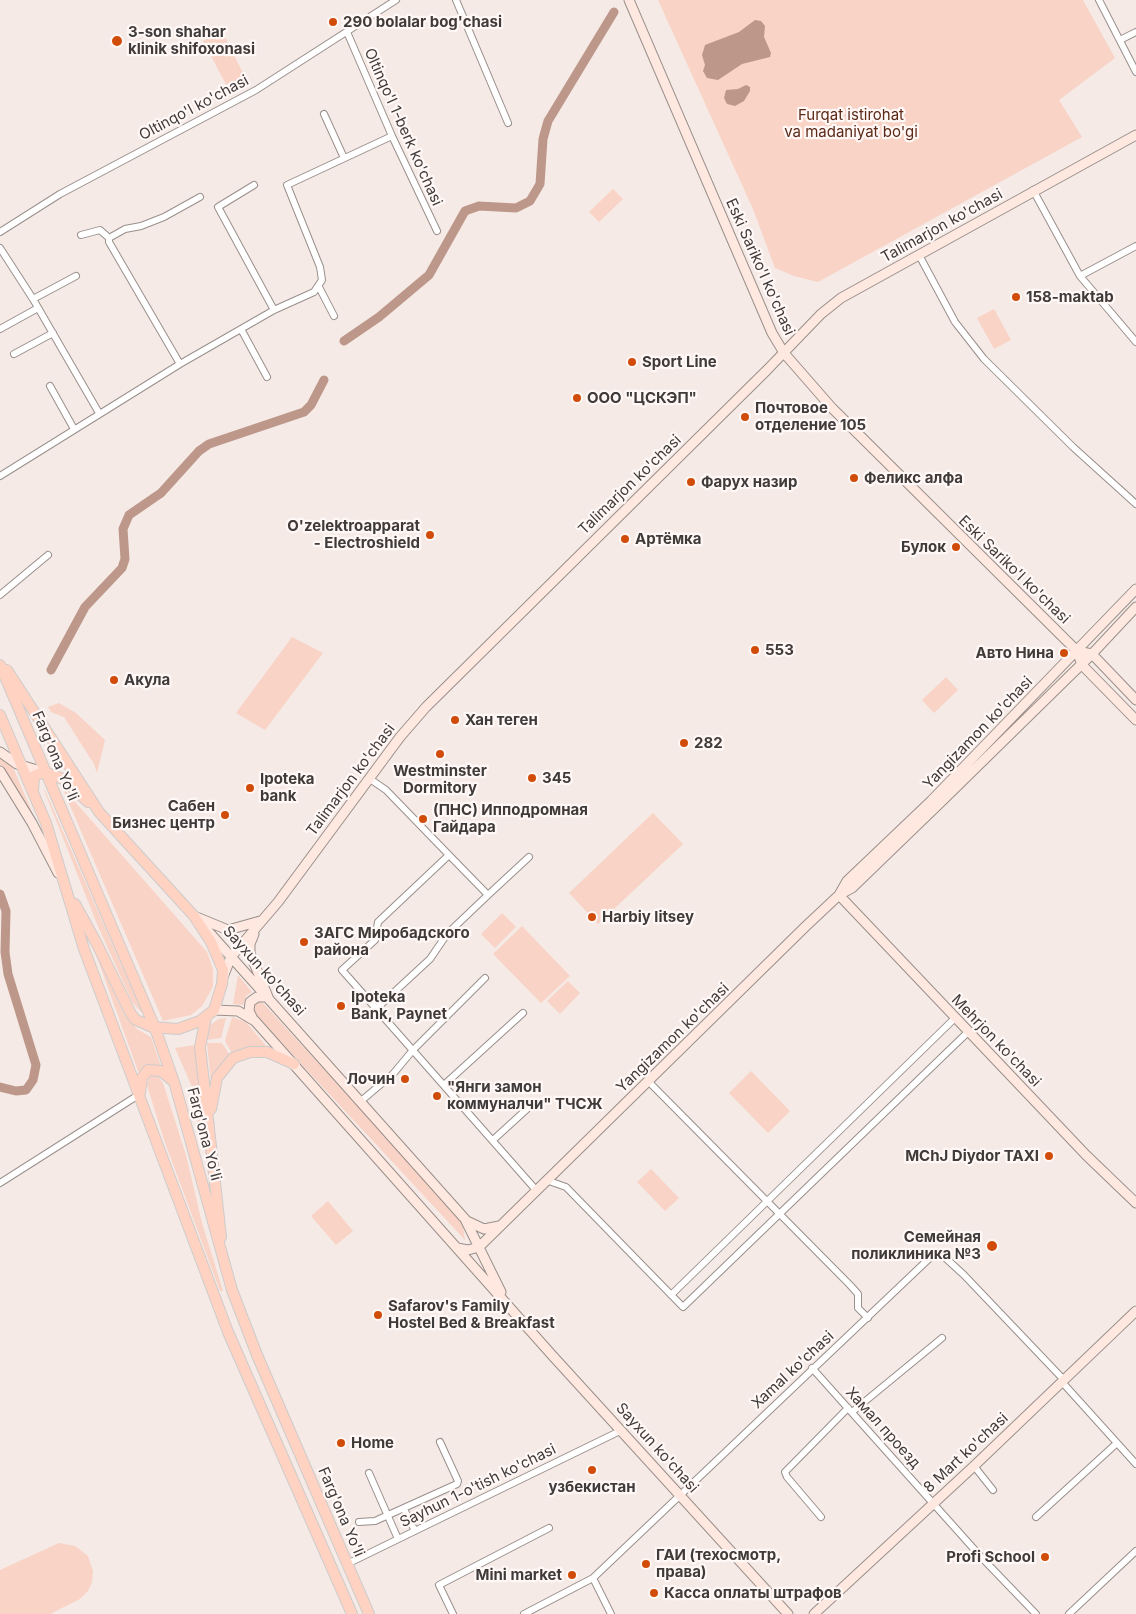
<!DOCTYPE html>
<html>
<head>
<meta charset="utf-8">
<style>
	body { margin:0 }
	canvas { display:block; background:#f5eae6 }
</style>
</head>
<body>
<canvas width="1136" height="1614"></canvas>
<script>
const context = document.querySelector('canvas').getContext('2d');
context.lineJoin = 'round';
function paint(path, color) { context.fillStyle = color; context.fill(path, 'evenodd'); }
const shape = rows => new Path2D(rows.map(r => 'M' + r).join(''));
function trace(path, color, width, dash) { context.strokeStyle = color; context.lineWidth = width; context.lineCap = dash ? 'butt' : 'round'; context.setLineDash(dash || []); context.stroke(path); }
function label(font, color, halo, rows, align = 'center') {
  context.font = font + ' Inter,sans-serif'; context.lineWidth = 4.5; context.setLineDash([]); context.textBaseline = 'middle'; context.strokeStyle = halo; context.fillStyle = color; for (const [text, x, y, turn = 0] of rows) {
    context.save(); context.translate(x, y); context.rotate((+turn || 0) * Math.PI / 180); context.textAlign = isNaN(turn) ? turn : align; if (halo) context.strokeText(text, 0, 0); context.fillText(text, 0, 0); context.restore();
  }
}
paint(shape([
	[658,0,1083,0,1115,58,1059,100,1082,137,818,282,794,276,775,268,753,209],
	[222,31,248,83,230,92,203,41],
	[613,189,623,199,599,222,589,212],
	[994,309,1011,340,994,349,977,318],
	[292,637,323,653,265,730,236,713],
	[946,677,958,690,934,713,922,700],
	[59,703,76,713,105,740,97,773,94,764,64,717,51,712,48,707],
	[0,756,12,765,38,826,0,764],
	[62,787,207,952,213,969,213,987,202,1006,191,1015,163,1021],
	[44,790,45,790,143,1014,132,1002,97,924],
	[653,813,683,844,598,924,569,893],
	[502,913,516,927,495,948,481,934],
	[522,926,570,976,541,1003,493,954],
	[94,949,125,1016,137,1029,151,1037,161,1066,147,1065,139,1074],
	[238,975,252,992,246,996,243,1005,233,1004],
	[568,981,580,993,560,1014,547,1001],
	[258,1001,263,1003,462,1220,465,1240,252,1011,253,1005],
	[232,1017,246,1022,268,1048,233,1055,225,1041],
	[226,1018,221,1038,206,1040,210,1025,219,1019],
	[207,1043,222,1043,231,1057,215,1074,211,1083],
	[195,1045,209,1167,198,1124,192,1087,175,1048],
	[751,1071,790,1111,768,1133,729,1093],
	[150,1075,157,1075,163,1083,186,1155,202,1223,223,1291,220,1291,164,1140,147,1085],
	[651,1169,679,1198,665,1211,637,1182],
	[328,1201,353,1231,336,1245,311,1216],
	[59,1543,75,1546,88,1556,93,1571,92,1582,88,1591,80,1599,50,1614,0,1614,0,1570]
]), '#f8d3c6');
paint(shape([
	[755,20,761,21,765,26,764,37,771,53,770,57,742,64,718,80,707,78,703,71,705,65,702,55,705,45,739,32],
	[746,85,750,87,750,91,744,101,735,106,727,104,724,98,726,90,738,89]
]), '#bd988a');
trace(shape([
	[344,341,379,317,429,275,465,211,479,206,516,208,530,201,540,184,543,139,548,121,614,12],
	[51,670,85,607,122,568,125,559,123,529,129,515,161,493,199,451,209,444,304,412,311,405,324,380],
	[0,894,6,911,5,952,8,974,36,1065,33,1080,26,1090,16,1091,0,1087]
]), '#bd988a', 9);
const street = shape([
	[456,0,508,123],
	[1099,0,1136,72],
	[347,32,392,136,437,231],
	[1120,40,1136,32],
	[324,114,344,158],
	[254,185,218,207,274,310],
	[1033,190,1080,276,1136,342],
	[0,232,60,194,256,90,396,0],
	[81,235,100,230,109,238],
	[0,248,33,299,99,413],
	[919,255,955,322,984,359,1073,447,1136,504],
	[1080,276,1136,246],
	[319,287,334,316],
	[33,299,76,276],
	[0,329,38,308],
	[241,329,267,377],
	[14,354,53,333],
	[180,364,109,242,109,238,125,229,141,226,164,217,200,197],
	[50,386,74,429],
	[0,476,180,364,274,310,314,292,322,280,320,267,287,185,392,136],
	[0,595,48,555],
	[370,779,386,790,449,855,378,922,375,940,342,970,536,1190],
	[488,895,529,857],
	[377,1008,430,959,447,934,488,895,449,855],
	[648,1081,850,1285,858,1294,858,1308,868,1318],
	[445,1084,523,1013],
	[361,1101,393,1074,413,1050,485,978],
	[493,1140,527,1109],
	[546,1180,566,1187,683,1307,968,1032],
	[0,1183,140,1094],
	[671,1295,955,1018],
	[812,1368,982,1558,1036,1614],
	[1062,1382,1136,1464],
	[852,1412,942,1338],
	[974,1466,993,1490],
	[369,1473,398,1539],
	[404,1509,415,1531],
	[821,1517,787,1477,785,1472,848,1408],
	[1036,1517,1117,1443],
	[359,1522,375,1521,457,1484,458,1481,440,1442],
	[347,1564,620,1431],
	[593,1578,611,1614],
	[453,1614,439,1585,549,1528],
	[524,1614,593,1578,935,1253,939,1252,964,1275,1064,1380],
	[1069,1614,1136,1551]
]);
const secondary = shape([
	[629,0,772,333,784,353,832,408,1077,651,1082,665,1136,720],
	[1077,651,1092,654,1136,700],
	[0,752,17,764,44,772],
	[0,771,32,823,58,873],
	[839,895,1086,1155,1136,1203],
	[839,895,847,881,931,801,1136,589],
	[194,916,228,930,260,921],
	[208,931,465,1219,501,1292],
	[223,977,231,957,278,902,400,737,426,707,767,370,821,314,841,298,1136,135],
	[214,1010,238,1011,255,1021,551,1354,788,1614],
	[253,1019,249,1011,250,1002,257,997,268,997,250,953,250,944,254,934],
	[467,1221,484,1229,499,1226],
	[457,1248,468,1250,479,1247,805,927,839,895,852,888,942,801,1092,654,1136,607],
	[814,1614,974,1466,1136,1311]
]);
const primary = shape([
	[0,665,155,1028,175,1085,232,1290,257,1355,369,1614],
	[7,670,99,812,194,916,211,942,223,970,222,984,214,1010,200,1021,178,1029,152,1027,136,1020,131,1014,97,944,75,904],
	[0,715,46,823,84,949,228,1332,352,1614],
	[33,791,34,776,44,772,63,779,88,802],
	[206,1017,200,1047,221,1237],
	[140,1093,142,1078,148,1070,161,1071,172,1080],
	[211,1109,217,1078,233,1058,250,1052,267,1052,294,1064]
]);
trace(street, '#998f8b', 8);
trace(secondary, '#998f8b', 11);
trace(primary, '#cdcccc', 12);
trace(street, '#fff', 6);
trace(secondary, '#ffe8e0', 9);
trace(primary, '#ffd2c2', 10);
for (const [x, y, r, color] of [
	[333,22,5,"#d14c09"],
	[117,41,6,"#d14c09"],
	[1016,297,5,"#d14c09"],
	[632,362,5,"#d14c09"],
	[577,398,5,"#d14c09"],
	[745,417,5,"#d14c09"],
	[854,478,5,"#d14c09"],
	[691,482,5,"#d14c09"],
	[430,535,5,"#d14c09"],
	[625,539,5,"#d14c09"],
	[956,547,5,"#d14c09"],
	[755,650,5,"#d14c09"],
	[1064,653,5,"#d14c09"],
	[114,680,5,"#d14c09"],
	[455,720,5,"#d14c09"],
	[684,743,5,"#d14c09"],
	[440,754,5,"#d14c09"],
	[532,778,5,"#d14c09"],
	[250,788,5,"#d14c09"],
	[225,815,5,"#d14c09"],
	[423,819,5,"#d14c09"],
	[592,917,5,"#d14c09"],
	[304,942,5,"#d14c09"],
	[341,1006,5,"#d14c09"],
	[405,1079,5,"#d14c09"],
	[437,1096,5,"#d14c09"],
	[1049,1156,5,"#d14c09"],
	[992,1246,6,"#d14c09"],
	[378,1315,5,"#d14c09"],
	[341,1443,5,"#d14c09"],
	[592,1470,5,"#d14c09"],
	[1045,1557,5,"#d14c09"],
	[646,1564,5,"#d14c09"],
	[572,1575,5,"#d14c09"],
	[654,1593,5,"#d14c09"]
]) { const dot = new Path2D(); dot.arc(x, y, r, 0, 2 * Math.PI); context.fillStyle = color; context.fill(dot); trace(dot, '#fff8f6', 2); }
label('bold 15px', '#3f3b3a', '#fff8f6', [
	["290 bolalar bog'chasi",343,22],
	["3-son shahar",128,32],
	["klinik shifoxonasi",128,49],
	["158-maktab",1026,297],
	["Sport Line",642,362],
	["ООО \"ЦСКЭП\"",587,398],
	["Почтовое",755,408],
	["отделение 105",755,425],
	["Феликс алфа",864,478],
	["Фарух назир",701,482],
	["O'zelektroapparat",420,526,"right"],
	["- Electroshield",420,543,"right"],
	["Артёмка",635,539],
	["Булок",946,547,"right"],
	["553",765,650],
	["Авто Нина",1054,653,"right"],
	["Акула",124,680],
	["Хан теген",465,720],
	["282",694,743],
	["Westminster",440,771,"center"],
	["Dormitory",440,788,"center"],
	["345",542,778],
	["Ipoteka",260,779],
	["bank",260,796],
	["Сабен",215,806,"right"],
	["Бизнес центр",215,823,"right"],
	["(ПНС) Ипподромная",433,810],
	["Гайдара",433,827],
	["Harbiy litsey",602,917],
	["ЗАГС Миробадского",314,933],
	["района",314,950],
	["Ipoteka",351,997],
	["Bank, Paynet",351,1014],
	["Лочин",395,1079,"right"],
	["\"Янги замон",447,1087],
	["коммуналчи\" ТЧСЖ",447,1104],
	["MChJ Diydor TAXI",1039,1156,"right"],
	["Семейная",981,1237,"right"],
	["поликлиника №3",981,1254,"right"],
	["Safarov's Family",388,1306],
	["Hostel Bed & Breakfast",388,1323],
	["Home",351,1443],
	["узбекистан",592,1487,"center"],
	["ГАИ (техосмотр,",656,1555],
	["права)",656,1572],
	["Profi School",1035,1557,"right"],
	["Mini market",562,1575,"right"],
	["Касса оплаты штрафов",664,1593]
], 'left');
label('15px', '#3f3b3a', '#fff8f6', [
	["Oltinqo'l ko'chasi",194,108,-28],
	["Oltinqo'l 1-berk ko'chasi",403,127,66],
	["Talimarjon ko'chasi",942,226,-29],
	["Eski Sariko'l ko'chasi",760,267,66],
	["Talimarjon ko'chasi",630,485,-44],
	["Eski Sariko'l ko'chasi",1014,570,44],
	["Yangizamon ko'chasi",978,733,-46],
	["Farg'ona Yo'li",55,756,67],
	["Talimarjon ko'chasi",351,780,-53],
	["Sayxun ko'chasi",264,971,48],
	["Yangizamon ko'chasi",673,1038,-44],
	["Mehrjon ko'chasi",996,1041,46],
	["Farg'ona Yo'li",204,1134,75],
	["Xamal ko'chasi",793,1370,-43],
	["Хамал проезд",883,1428,48],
	["Sayxun ko'chasi",657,1448,48],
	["8 Mart ko'chasi",966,1453,-43],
	["Sayhun 1-o'tish ko'chasi",478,1486,-26],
	["Farg'ona Yo'li",341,1512,67]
]);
label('15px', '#5b2917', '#fff8f6', [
	["Furqat istirohat",851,115],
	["va madaniyat bo'gi",851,132]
]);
</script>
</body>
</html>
